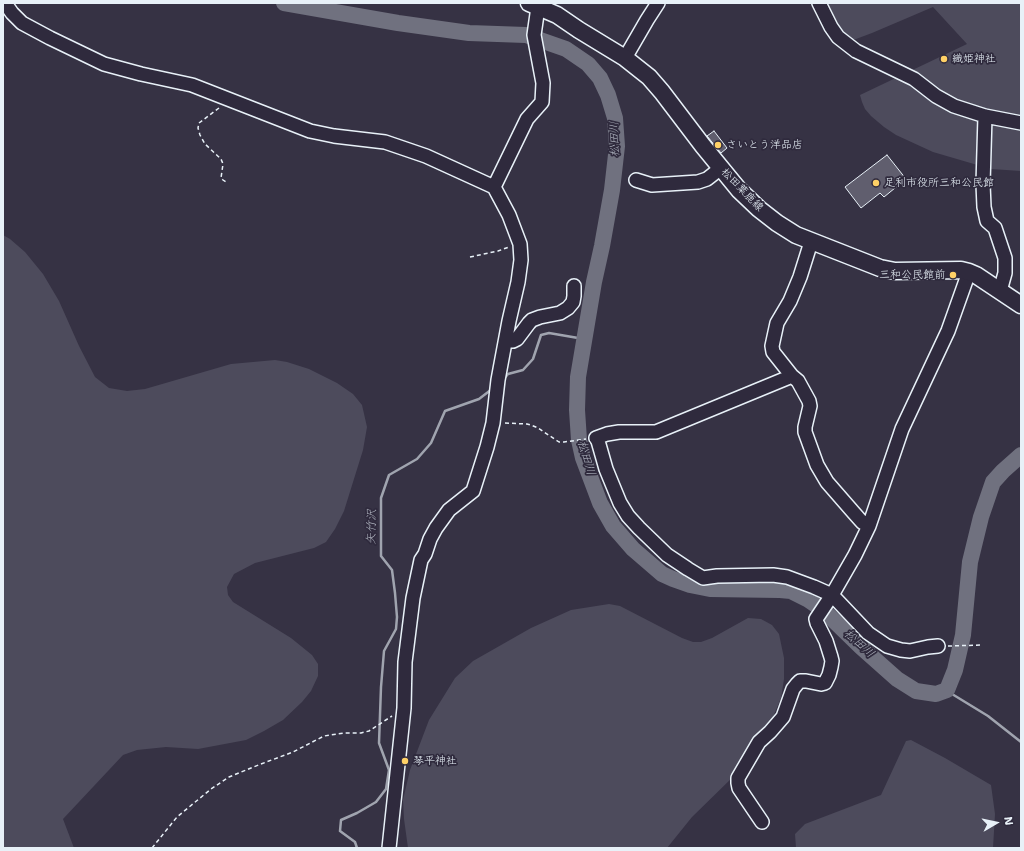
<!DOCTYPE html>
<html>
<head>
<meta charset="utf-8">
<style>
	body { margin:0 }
	#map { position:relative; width:1024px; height:851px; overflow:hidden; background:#363244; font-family:"Shantell Sans",sans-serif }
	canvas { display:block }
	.frame { position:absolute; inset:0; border:4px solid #e8f1f8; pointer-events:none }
	.north { position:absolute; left:976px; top:803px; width:40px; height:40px; -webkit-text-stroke:3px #2f2a3d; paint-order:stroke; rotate:81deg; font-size:11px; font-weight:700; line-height:16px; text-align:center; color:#e8f1f8 }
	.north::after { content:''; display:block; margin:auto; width:14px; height:18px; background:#e8f1f8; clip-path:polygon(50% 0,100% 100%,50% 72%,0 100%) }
</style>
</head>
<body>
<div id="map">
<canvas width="1024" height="851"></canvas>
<div class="frame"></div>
<div class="north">N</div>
</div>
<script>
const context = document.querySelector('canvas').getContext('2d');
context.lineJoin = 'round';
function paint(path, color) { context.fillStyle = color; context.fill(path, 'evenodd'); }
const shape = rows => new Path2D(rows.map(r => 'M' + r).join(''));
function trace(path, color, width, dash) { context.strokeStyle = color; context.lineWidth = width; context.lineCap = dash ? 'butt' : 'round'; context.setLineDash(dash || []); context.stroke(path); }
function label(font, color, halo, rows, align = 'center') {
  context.font = font + ' "Shantell Sans","Klee One",sans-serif'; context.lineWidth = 3.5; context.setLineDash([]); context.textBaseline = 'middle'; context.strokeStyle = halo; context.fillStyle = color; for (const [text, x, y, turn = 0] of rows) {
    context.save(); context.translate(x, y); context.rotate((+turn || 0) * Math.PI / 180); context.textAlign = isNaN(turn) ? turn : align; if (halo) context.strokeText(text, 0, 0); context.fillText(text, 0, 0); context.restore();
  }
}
paint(shape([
	[821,3,1021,3,1021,171,991,169,933,152,896,135,884,127,871,116,865,109,862,102,860,95,967,44,933,7,872,33,856,39,844,41],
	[3,235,10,239,25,252,43,274,59,301,79,346,95,377,109,388,127,391,145,389,231,364,275,360,287,362,309,369,337,383,353,394,362,405,367,427,363,450,344,511,335,529,326,542,314,548,255,563,234,574,227,587,228,595,233,602,291,638,312,655,318,664,318,676,311,691,302,702,283,720,264,731,246,740,198,749,166,747,137,750,123,755,63,819,74,848,3,848],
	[609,604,620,606,682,638,693,642,701,642,712,638,748,618,761,619,772,625,779,634,784,658,784,679,781,698,770,724,735,775,692,817,667,848,408,848,404,819,403,800,410,770,429,720,455,678,473,661,531,628,571,610],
	[911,740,945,758,991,785,995,814,993,848,796,848,795,834,805,824,881,795,906,741]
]), '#4d4b5c');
trace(shape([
	[503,380,508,374,523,370,533,359,541,335,549,333,584,339],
	[947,690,952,694,988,716,1021,742],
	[357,848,355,842,340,831,341,820,357,813,376,802,386,789,389,770,379,743,381,687,384,651,396,629,397,617,395,593,392,570,381,556,381,498,389,475,417,459,431,443,445,411,479,399,492,389]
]), '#a0a4af', 2.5);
trace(shape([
	[284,3,398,23,469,33,526,35,566,49,588,64,600,78,608,95,615,118,617,146,612,190,602,246,594,282,578,377,577,410,579,440,583,458,600,503,613,526,633,549,662,574,673,579,690,585,710,589,780,590,791,591,807,599,823,610,861,647,897,679,916,691,936,694,947,690,955,670,963,635,970,562,981,517,993,482,1003,471,1021,455]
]), '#70717f', 16);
const building = shape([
	[714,131,727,148,721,153,707,136,714,131],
	[887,155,906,179,884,197,880,193,861,208,845,187,887,155]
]);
paint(building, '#605e6e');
trace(building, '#e8f1f8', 1);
const minor = shape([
	[5,3,12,13,22,23,50,38,104,64,141,74,192,85,310,131,334,136,385,142,426,156,494,187,509,215,520,244,521,260,518,282,509,321,498,380,493,423,487,447,473,491,449,510,436,528,430,539,425,554,421,560,413,598,405,662,404,708,389,848],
	[819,3,831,27,838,37,856,51,914,79,936,96,954,106,985,116,1021,123],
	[625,58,647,20,658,3],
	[985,116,983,184,984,207,987,221,995,228,1005,258,1005,273,1000,291],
	[636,180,652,185,698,182,707,179,721,168],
	[494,187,527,119,542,102,543,83,534,35,538,7],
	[811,242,800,277,790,301,777,323,772,346,773,352,792,376,656,432,619,432,607,434,596,438,598,441,606,469,620,503,628,516,639,528,667,555,688,569,703,578,717,576,773,575,787,577,814,587,832,595,868,633,887,646,901,650,910,651,928,647,938,646],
	[506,340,513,341,517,339,529,323,532,320,540,317,560,313,568,308,573,302,574,296,574,286],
	[792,376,798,381,809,401,810,406,805,427,805,432,817,465,827,482,854,513,862,522,869,526],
	[762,822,739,788,738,783,738,778,759,742,770,732,783,717,793,689,797,684,800,681,806,681,821,684,825,683,829,675,831,667,832,661,831,657,826,641,817,623,816,619,832,595,855,555,869,526,902,429,948,331,969,272]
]);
const major = shape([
	[529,3,557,15,579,30,625,58,649,77,662,92,703,146,739,190,759,209,777,223,796,235,880,268,895,271,961,270,969,272,976,275,1021,305]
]);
trace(minor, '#e8f1f8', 16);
trace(major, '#e8f1f8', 19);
trace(shape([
	[219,108,199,123,198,128,200,135,205,144,221,159,223,164,221,178,223,180,226,182],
	[470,257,498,251,509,247],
	[505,423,527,424,531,425,538,428,559,442,564,442,586,439],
	[948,646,982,645],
	[152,848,177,817,211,789,229,777,261,764,293,752,324,736,344,733,361,733,369,731,392,716]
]), '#e8f1f8', 1.5, [4, 3]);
trace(minor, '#2f2a3d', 13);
trace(major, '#2f2a3d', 16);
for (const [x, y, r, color] of [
	[944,59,4,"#ffd166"],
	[718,145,4,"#ffd166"],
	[876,183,4,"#ffd166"],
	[953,275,4,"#ffd166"],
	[405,761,4,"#ffd166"]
]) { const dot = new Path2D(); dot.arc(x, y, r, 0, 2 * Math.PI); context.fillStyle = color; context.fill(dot); trace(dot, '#2f2a3d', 1.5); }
label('11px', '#e8f1f8', '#2f2a3d', [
	["織姫神社",952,59],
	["さいとう洋品店",726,145],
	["足利市役所三和公民館",884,183],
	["三和公民館前",945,275,"right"],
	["琴平神社",413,761]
], 'left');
label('11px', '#e8f1f8', '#2f2a3d', [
	["松田葉鹿線",742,190,46]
]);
label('italic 12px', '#b2b7c2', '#2f2a3d', [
	["松田川",615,139,-91],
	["松田川",586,458,74],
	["矢竹沢",372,527,-89],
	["松田川",859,644,42]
]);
</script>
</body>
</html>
